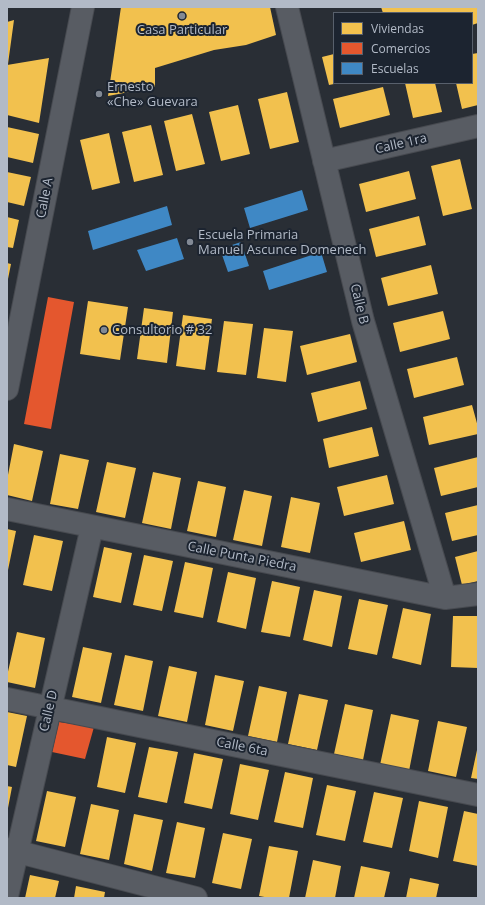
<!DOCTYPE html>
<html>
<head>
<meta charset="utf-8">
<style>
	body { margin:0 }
	#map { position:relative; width:485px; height:905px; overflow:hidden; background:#292e35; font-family:"Open Sans",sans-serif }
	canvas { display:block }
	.frame { position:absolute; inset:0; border:8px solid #b2bac7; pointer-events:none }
	.legend { position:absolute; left:333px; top:12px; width:140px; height:72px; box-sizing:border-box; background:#1c2430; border:1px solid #58606c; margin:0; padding:5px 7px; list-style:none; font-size:12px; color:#b2bac7 }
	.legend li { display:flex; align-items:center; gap:8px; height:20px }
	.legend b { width:20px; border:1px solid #58606c }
</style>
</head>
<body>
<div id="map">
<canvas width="485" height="905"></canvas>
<div class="frame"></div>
<ul class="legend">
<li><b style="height:11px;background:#f2c14e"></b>Viviendas</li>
<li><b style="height:11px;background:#e4572e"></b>Comercios</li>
<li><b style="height:11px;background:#3f88c5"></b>Escuelas</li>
</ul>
</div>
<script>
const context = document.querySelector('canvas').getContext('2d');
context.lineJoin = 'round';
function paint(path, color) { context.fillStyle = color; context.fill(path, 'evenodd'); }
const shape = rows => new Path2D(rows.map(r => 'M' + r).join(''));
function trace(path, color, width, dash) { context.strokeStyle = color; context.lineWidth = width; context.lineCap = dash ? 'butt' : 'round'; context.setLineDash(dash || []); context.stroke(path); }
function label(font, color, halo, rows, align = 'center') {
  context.font = font + ' "Open Sans",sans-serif'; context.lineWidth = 4; context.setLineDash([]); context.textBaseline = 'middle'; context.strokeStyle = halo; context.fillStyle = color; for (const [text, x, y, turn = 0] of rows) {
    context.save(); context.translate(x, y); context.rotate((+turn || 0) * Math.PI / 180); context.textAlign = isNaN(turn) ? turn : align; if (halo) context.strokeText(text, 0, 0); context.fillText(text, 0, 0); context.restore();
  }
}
paint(shape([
	[121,7,270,7,276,35,246,45,214,50,155,68,155,87,108,96],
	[381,7,478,7,478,23,472,25,472,13,383,13],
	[14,20,8,64,7,64,7,22],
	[478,53,478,105,462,109,456,83,472,83,472,54],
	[334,54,334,84,329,85,322,57],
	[49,58,39,123,7,115,7,65],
	[405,83,435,83,442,112,413,118],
	[383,87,390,115,340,128,333,99],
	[287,92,299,142,270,149,258,99],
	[238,105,250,154,221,161,209,112],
	[192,114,205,164,176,171,164,121],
	[151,125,163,175,134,182,122,132],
	[7,127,39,134,33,163,7,157],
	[109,133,120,183,92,190,80,140],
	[460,159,472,209,443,216,431,166],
	[409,171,416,199,366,212,359,184],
	[7,172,31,177,24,206,7,202],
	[419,216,426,245,376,257,369,229],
	[7,217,19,220,13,248,7,247],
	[7,263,11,264,8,279,7,279],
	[431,265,438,294,388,306,381,278],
	[88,301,128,307,120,360,80,354],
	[144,308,173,312,167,363,137,359],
	[443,311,450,339,400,352,393,323],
	[183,315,212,319,205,370,176,366],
	[224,321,253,324,246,375,217,372],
	[264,328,293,331,286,382,257,378],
	[350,334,357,362,307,375,300,346],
	[457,357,464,385,414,398,407,369],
	[360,381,367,409,318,422,311,393],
	[472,405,478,427,478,434,429,445,423,417],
	[372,427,379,456,329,468,323,439],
	[14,444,43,451,32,501,7,495,7,480],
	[60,454,89,460,78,509,50,504],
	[478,457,478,487,441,496,434,468],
	[107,462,136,468,125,518,96,512],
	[153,472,181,478,171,529,142,523],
	[387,475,394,504,344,516,337,487],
	[198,481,226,487,216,537,187,531],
	[244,490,272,496,262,546,233,540],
	[291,497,320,503,310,553,281,547],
	[478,505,478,535,452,541,445,513],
	[404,521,411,550,361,562,354,533],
	[7,529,16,531,8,570,7,570],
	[34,535,63,541,52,591,23,585],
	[104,547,132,553,121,603,93,597],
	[478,551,478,581,462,585,455,557],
	[144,555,173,561,162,611,133,605],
	[185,562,213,568,203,618,174,612],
	[228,572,256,578,246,629,217,622],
	[272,581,300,587,290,637,261,632],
	[314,590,342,596,332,647,303,640],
	[359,599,388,605,377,655,348,649],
	[403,608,431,614,421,665,392,658],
	[453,616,478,616,478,668,451,667],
	[17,632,45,638,35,688,7,682,7,676],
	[83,647,112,653,101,703,72,697],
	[125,655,153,661,143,711,114,705],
	[169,666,197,672,187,722,158,716],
	[215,675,244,681,233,731,205,725],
	[259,686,287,692,277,742,248,736],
	[299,694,328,700,317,750,288,744],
	[345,704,373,710,363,760,334,754],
	[7,712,27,716,16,767,7,765],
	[391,714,419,720,409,771,380,765],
	[438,721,467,727,456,777,428,771],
	[107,737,136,743,125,793,97,787],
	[149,747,178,752,167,803,138,797],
	[477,750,478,750,478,779,471,778],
	[194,753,223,759,212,809,184,803],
	[240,764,269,770,258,820,230,814],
	[285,772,313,778,303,828,274,822],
	[327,785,356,791,345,841,316,835],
	[7,786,12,787,8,808,7,808],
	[47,791,76,797,65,847,36,841],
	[374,792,403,798,392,848,363,842],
	[419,801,448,807,438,858,409,851],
	[91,804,119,810,109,860,80,854],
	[464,811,478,814,478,866,453,861],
	[134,814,163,820,152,871,124,864],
	[177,822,205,828,195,878,166,873],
	[223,833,252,839,241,889,212,883],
	[269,846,298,851,289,898,270,898,259,896],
	[313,860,341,866,335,898,305,898],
	[361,866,390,872,384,898,354,898],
	[30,875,59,881,55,898,25,898],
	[410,878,439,884,436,898,406,898],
	[76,886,105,892,104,898,74,898]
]), '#f2c14e');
paint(shape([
	[48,297,74,302,51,429,24,424],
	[59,722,94,727,85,759,52,752]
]), '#e4572e');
paint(shape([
	[302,190,308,210,250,228,244,208],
	[167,206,172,225,93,250,88,231],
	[177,238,184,259,146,271,137,250],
	[241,242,249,266,228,272,220,249],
	[321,252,327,272,269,290,263,271]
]), '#3f88c5');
const minor = shape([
	[287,7,363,321,445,598],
	[324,161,478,126],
	[7,389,83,7],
	[7,509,445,598,478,594],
	[7,699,478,795],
	[7,849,196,898],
	[7,896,92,527]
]);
trace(minor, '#474a50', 24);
trace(minor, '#585c63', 22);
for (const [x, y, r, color] of [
	[182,16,4,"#828994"],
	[99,94,4,"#828994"],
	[190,242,4,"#828994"],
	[104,330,4,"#828994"]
]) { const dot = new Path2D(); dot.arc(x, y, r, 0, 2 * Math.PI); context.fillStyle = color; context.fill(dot); trace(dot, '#1c2430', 1.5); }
label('13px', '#b2bac7', '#1c2430', [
	["Casa Particular",182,30,"center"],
	["Ernesto",107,87],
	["«Che» Guevara",107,102],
	["Escuela Primaria",198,235],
	["Manuel Ascunce Domenech",198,250],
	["Consultorio # 32",112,330]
], 'left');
label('13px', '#b2bac7', '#1c2430', [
	["Calle 1ra",401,144,-13],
	["Calle A",45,198,-79],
	["Calle B",359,304,76],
	["Calle Punta Piedra",242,557,11],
	["Calle D",49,711,-77],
	["Calle 6ta",242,747,11]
]);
</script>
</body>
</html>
